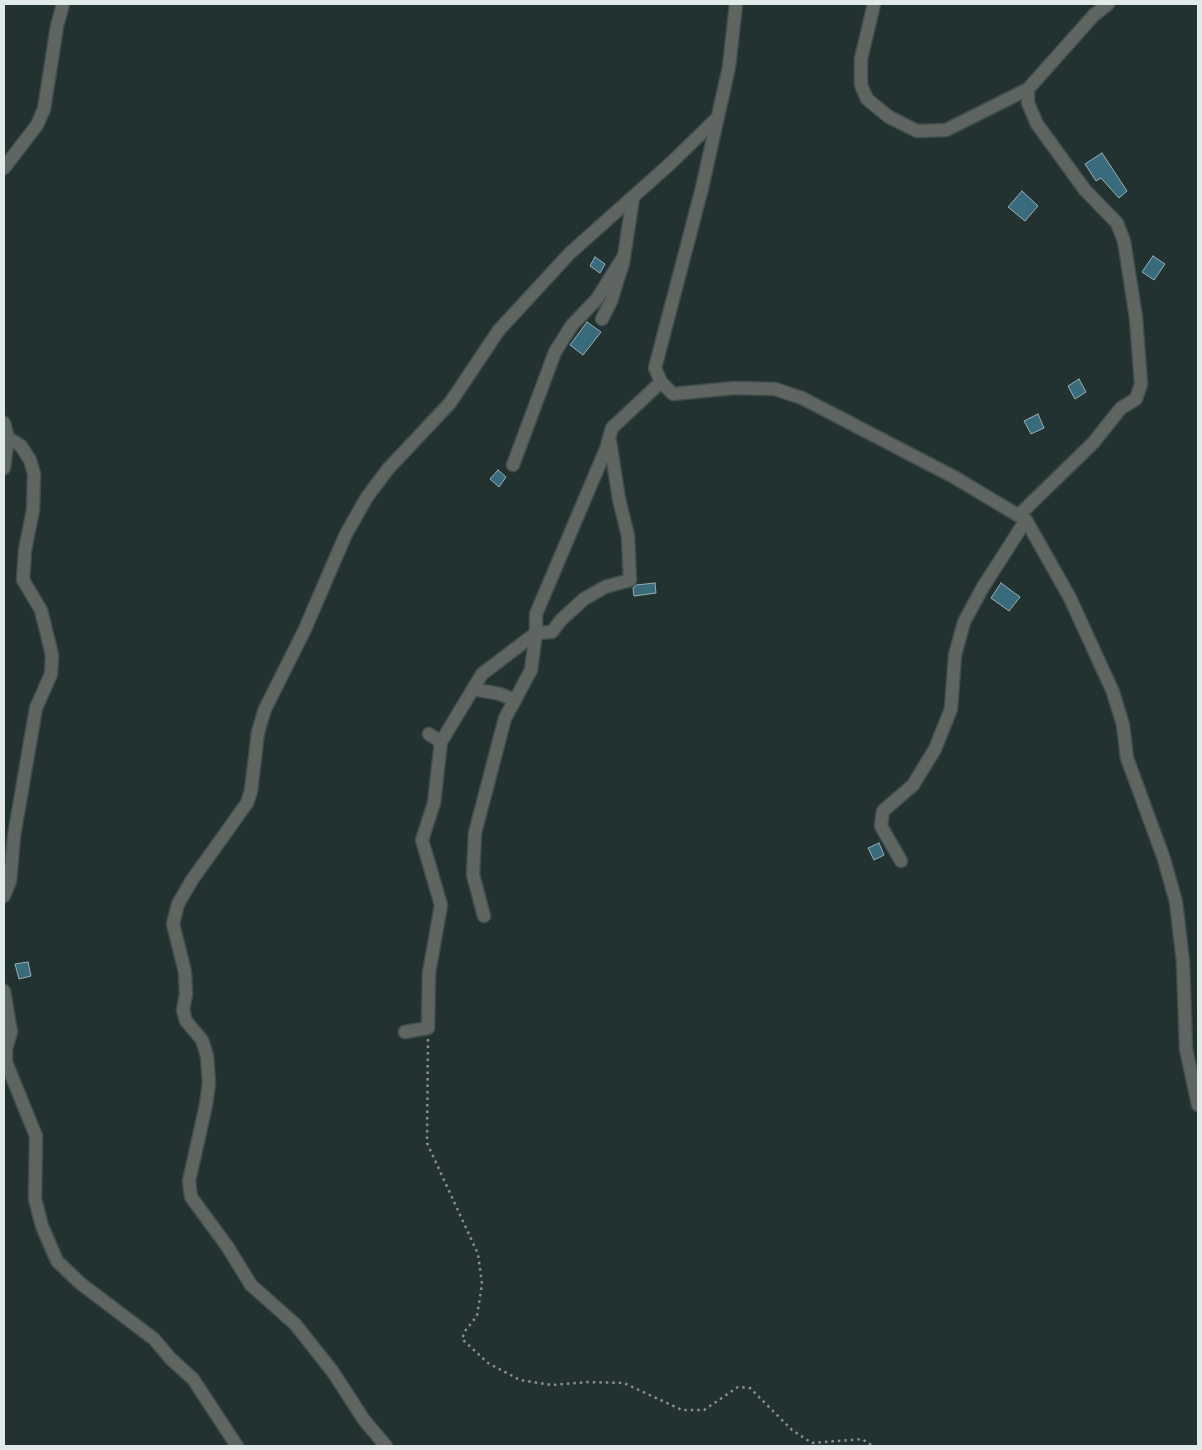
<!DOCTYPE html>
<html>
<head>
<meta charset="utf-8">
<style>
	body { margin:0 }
	#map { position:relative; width:1202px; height:1450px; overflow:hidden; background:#223231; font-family:"Nunito Sans",sans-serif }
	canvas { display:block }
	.frame { position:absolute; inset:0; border:5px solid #e0eae9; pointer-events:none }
</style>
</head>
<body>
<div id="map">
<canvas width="1202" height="1450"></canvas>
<div class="frame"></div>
</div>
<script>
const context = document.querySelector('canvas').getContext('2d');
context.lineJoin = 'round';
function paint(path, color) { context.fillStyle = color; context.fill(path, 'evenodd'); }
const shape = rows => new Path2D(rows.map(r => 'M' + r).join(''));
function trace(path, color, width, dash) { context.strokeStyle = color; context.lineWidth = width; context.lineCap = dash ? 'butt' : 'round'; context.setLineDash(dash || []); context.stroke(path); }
const building = shape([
	[1102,153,1127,191,1119,198,1101,178,1096,181,1085,164,1102,153],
	[1022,191,1038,206,1025,221,1008,207,1022,191],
	[1153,256,1165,264,1154,280,1142,272,1153,256],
	[595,257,605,264,600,273,590,266,595,257],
	[587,322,601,332,583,355,570,345,587,322],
	[1079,379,1086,392,1075,399,1068,386,1079,379],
	[1038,414,1044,428,1031,434,1024,421,1038,414],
	[498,470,506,477,499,487,490,479,498,470],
	[655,583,656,593,634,596,633,588,636,585,655,583],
	[1001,583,1020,597,1009,611,991,598,1001,583],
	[879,843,884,855,874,860,868,848,879,843],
	[28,962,31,976,19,979,15,964,28,962]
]);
paint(building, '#386c7d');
trace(building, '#9caeb4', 1);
const street = shape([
	[736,4,729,67,702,188,655,368,661,382,673,394,734,388,775,389,802,398,954,477,1026,520,1070,598,1113,692,1123,725,1127,758,1164,859,1176,902,1183,962,1186,1049,1198,1105],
	[874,4,861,59,861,85,867,99,889,117,917,131,946,130,1028,89,1094,15,1108,4],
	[4,168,37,125,44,109,57,26,63,4],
	[602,319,611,301,623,263,633,198],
	[4,423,8,438,4,468],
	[513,465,555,352,572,325,597,299,624,256],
	[1019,515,1093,443,1121,408,1136,399,1141,384,1136,318,1124,241,1117,223,1085,190,1037,124,1028,103,1028,89],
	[473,689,500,694,515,700,531,670,536,633,552,632,561,620,584,599,605,587,630,580,628,536,619,499,610,442],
	[429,734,441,742,482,674,536,633,536,614,606,449,612,428,661,382],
	[901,861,881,826,883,811,913,785,935,749,951,709,955,655,964,622,983,587,1026,520],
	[4,896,10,881,14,836,36,708,51,674,52,655,41,610,23,580,25,550,33,510,34,474,30,460,21,446,8,438],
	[484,916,473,875,475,833,505,718,515,700],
	[4,991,11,1032,6,1049,6,1062,36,1136,35,1199,42,1226,57,1261,80,1283,154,1339,170,1358,193,1379,237,1446],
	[405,1032,428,1028,429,973,441,905,422,840,434,803,441,742],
	[386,1446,364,1420,333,1372,295,1324,251,1285,227,1246,191,1197,189,1181,206,1105,209,1083,207,1056,202,1040,186,1021,183,1010,186,994,185,972,173,924,178,904,192,880,247,803,251,791,258,732,265,709,305,629,346,534,367,497,388,469,450,403,499,330,570,253,671,163,717,118]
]);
trace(street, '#404f4e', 15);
trace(shape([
	[428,1039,427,1143,478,1254,482,1284,477,1316,465,1331,462,1339,488,1363,520,1380,552,1385,588,1382,624,1383,682,1410,704,1410,738,1387,750,1388,792,1430,812,1443,862,1439,873,1446]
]), '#83908f', 2.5, [2.5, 4]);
trace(street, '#5f6561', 12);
</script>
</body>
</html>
